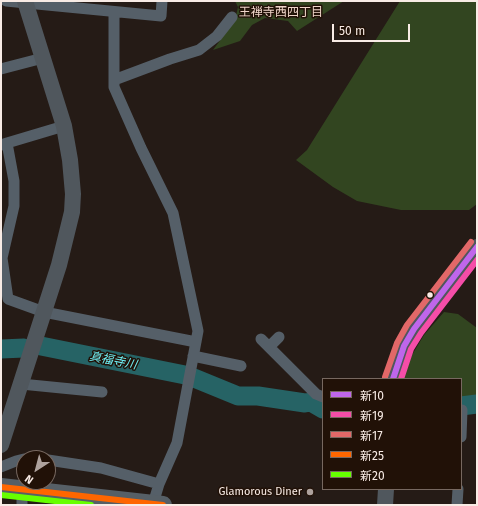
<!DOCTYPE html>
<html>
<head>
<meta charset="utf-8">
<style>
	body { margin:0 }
	#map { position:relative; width:478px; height:506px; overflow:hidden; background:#251b16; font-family:"Fira Sans","Noto Sans JP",sans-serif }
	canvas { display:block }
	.frame { position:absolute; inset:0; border:2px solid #f8ebe5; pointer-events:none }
	.legend { position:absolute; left:322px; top:378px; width:140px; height:112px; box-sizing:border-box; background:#211107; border:1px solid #776860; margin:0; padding:5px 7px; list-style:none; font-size:12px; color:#f8ebe5 }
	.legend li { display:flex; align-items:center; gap:8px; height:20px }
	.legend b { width:20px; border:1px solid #776860 }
	.north { position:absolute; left:16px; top:450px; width:40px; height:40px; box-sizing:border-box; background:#211107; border:1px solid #776860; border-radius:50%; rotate:216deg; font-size:11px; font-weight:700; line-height:16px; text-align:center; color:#f8ebe5 }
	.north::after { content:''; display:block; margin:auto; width:14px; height:18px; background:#aea29d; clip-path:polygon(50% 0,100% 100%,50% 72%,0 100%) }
	.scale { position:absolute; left:332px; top:24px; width:78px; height:18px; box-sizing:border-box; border:2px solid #f8ebe5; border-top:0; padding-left:5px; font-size:12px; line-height:14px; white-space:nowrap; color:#f8ebe5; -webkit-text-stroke:3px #211107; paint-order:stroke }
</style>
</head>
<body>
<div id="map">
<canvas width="478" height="506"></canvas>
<div class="frame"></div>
<ul class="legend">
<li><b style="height:5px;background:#bf66eb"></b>新10</li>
<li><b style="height:5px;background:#f54da8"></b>新19</li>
<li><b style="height:5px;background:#e26868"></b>新17</li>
<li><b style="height:5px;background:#f60"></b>新25</li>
<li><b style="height:5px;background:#6f0"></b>新20</li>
</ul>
<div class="north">N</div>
<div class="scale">50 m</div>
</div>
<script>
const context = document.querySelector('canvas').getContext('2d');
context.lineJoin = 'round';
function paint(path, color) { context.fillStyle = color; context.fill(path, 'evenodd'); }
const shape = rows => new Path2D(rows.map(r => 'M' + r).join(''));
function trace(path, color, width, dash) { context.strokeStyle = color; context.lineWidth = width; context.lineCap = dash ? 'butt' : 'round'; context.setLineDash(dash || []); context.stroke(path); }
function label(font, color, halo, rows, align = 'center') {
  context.font = font + ' "Fira Sans","Noto Sans JP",sans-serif'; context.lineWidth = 3; context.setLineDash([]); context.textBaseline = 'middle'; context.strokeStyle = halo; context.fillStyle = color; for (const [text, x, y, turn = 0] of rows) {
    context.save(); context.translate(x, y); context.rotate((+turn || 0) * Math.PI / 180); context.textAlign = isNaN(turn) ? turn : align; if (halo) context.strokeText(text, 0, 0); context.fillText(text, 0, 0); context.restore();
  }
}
paint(shape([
	[235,1,344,1,297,31,288,21,265,18,252,25,240,41,213,50,235,20,238,7],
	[400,1,477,1,477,204,469,210,401,210,357,201,333,187,296,160,307,150],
	[444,312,458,314,477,328,477,402,461,402,461,379,403,379,412,355,424,335]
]), '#324520');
trace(shape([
	[41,346,185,375],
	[1,349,24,348],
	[194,378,238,396,258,396,305,403,311,402,323,409],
	[461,406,477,404]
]), '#266365', 19);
trace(shape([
	[6,1,161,16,162,1],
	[114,12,114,87,141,148,173,213,198,331,177,443,159,484,153,504],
	[1,69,43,58],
	[114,80,170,59,199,50,217,36,232,17],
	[7,143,64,126],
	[1,145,7,143,14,181,14,206,2,258,8,299,44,312,196,342],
	[261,339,316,394,323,397],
	[269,347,279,337],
	[193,356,241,366],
	[21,384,102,392],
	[461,437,462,410],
	[48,460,101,468,159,484],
	[1,467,16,461,24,459],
	[22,505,22,489],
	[457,505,458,489]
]), '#555f68', 11);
trace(shape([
	[393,379,395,370,404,346,414,329,477,247],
	[1,445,59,265,72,212,73,194,70,160,64,126,25,1],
	[385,505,386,489]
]), '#50575d', 16);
trace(shape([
	[1,487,163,505]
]), '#565f66', 18);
trace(shape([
	[393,379,404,346,414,329,477,247]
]), '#bf66eb', 6);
trace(shape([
	[401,379,411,349,421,333,477,260]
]), '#f54da8', 6);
trace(shape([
	[385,377,397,343,407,325,471,242]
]), '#e26868', 6);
trace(shape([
	[1,487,163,505]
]), '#f60', 6);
trace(shape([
	[1,495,91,505]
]), '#6f0', 6);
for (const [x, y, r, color] of [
	[430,295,3.5,"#f8ebe5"],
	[310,492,4,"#aea29d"]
]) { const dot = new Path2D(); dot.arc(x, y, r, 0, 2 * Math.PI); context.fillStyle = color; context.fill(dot); trace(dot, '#211107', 1.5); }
label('11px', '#f8ebe5', '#211107', [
	["Glamorous Diner",302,492]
], 'right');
label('12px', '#efd6c9', '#211107', [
	["王禅寺西四丁目",281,13]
]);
label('italic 12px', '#6ff0f5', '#211107', [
	["真福寺川",113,361,11]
]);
</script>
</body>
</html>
